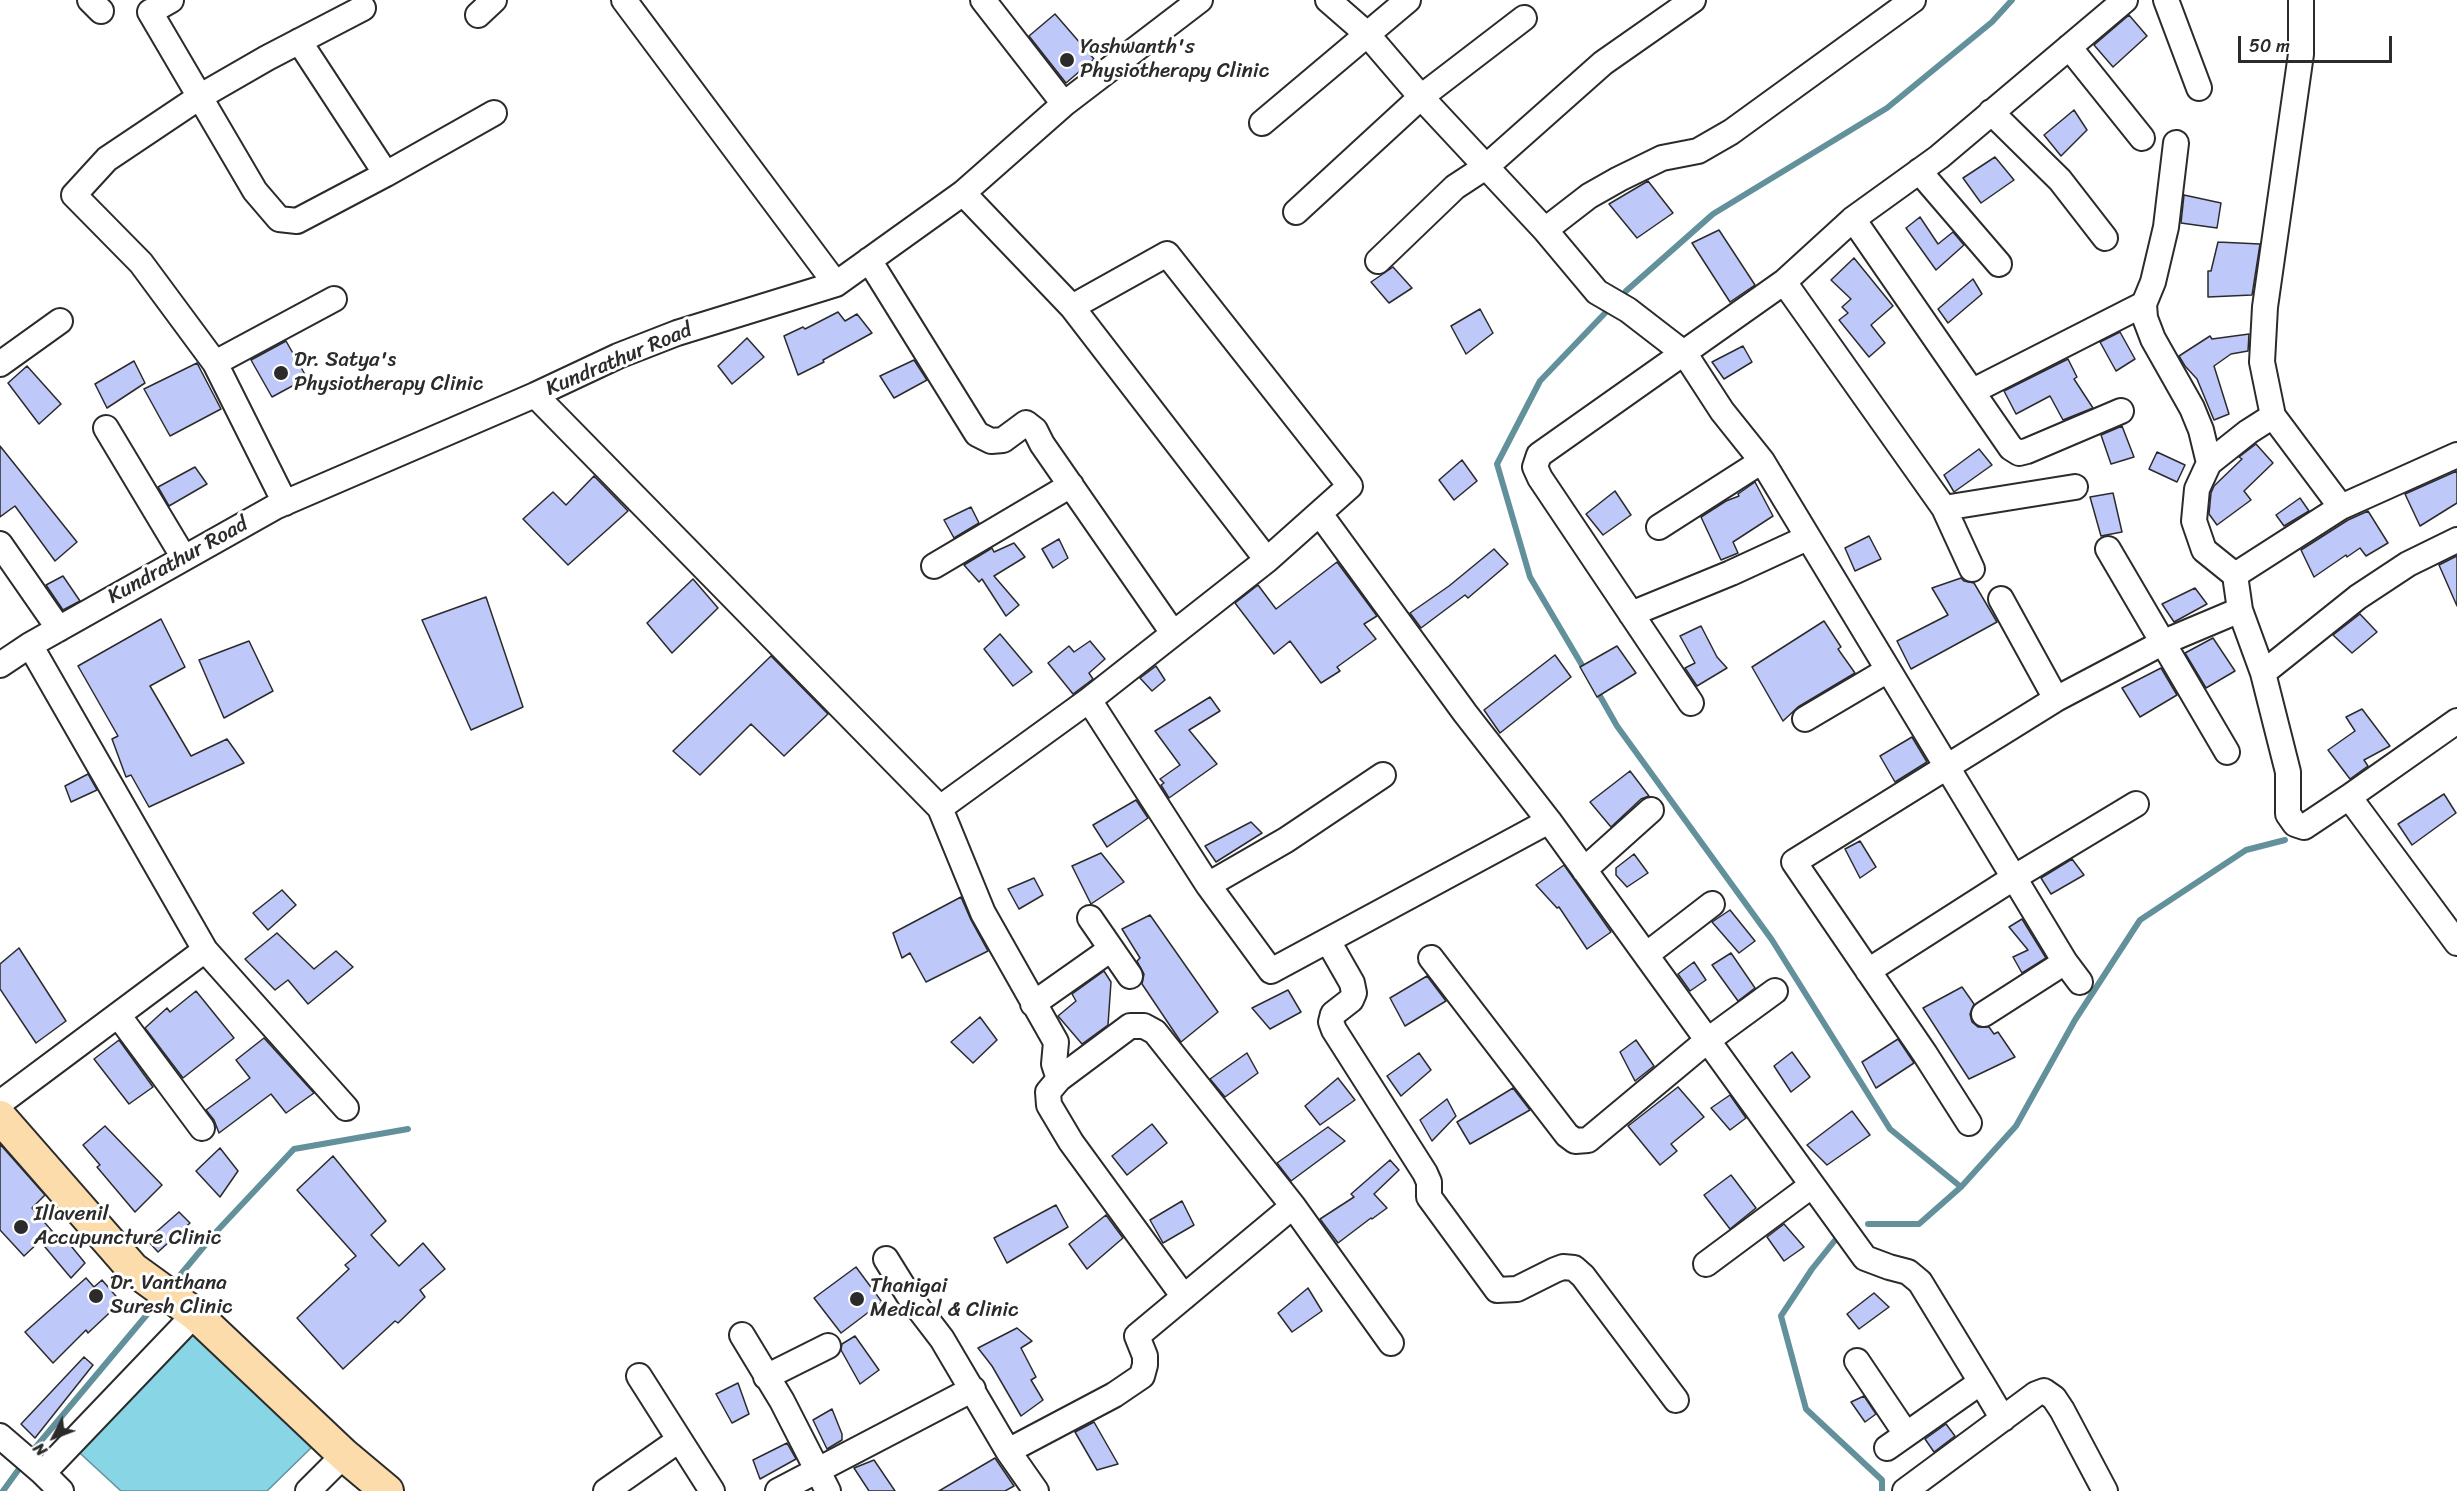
<!DOCTYPE html>
<html>
<head>
<meta charset="utf-8">
<style>
	body { margin:0 }
	#map { position:relative; width:2457px; height:1491px; overflow:hidden; background:#fff; font-family:Sriracha,sans-serif }
	canvas { display:block }
	.north { position:absolute; left:24px; top:1407px; width:60px; height:60px; -webkit-text-stroke:4px #fff; paint-order:stroke; rotate:228deg; font-size:16px; font-weight:700; line-height:24px; text-align:center; color:#2b2b2b }
	.north::after { content:''; display:block; margin:auto; width:21px; height:27px; background:#2b2b2b; clip-path:polygon(50% 0,100% 100%,50% 72%,0 100%) }
	.scale { position:absolute; left:2238px; top:36px; width:154px; height:27px; box-sizing:border-box; border:3px solid #2b2b2b; border-top:0; padding-left:8px; font-size:18px; line-height:21px; white-space:nowrap; color:#2b2b2b; -webkit-text-stroke:4px #fff; paint-order:stroke }
</style>
</head>
<body>
<div id="map">
<canvas width="2457" height="1491"></canvas>
<div class="north">N</div>
<div class="scale">50 m</div>
</div>
<script>
const context = document.querySelector('canvas').getContext('2d');
context.lineJoin = 'round';
function paint(path, color) { context.fillStyle = color; context.fill(path, 'evenodd'); }
const shape = rows => new Path2D(rows.map(r => 'M' + r).join(''));
function trace(path, color, width, dash) { context.strokeStyle = color; context.lineWidth = width; context.lineCap = dash ? 'butt' : 'round'; context.setLineDash(dash || []); context.stroke(path); }
function label(font, color, halo, rows, align = 'center') {
  context.font = font + ' Sriracha,sans-serif'; context.lineWidth = 6; context.setLineDash([]); context.textBaseline = 'middle'; context.strokeStyle = halo; context.fillStyle = color; for (const [text, x, y, turn = 0] of rows) {
    context.save(); context.translate(x, y); context.rotate((+turn || 0) * Math.PI / 180); context.textAlign = isNaN(turn) ? turn : align; if (halo) context.strokeText(text, 0, 0); context.fillText(text, 0, 0); context.restore();
  }
}
const water = shape([
	[190,1327,313,1446,267,1491,121,1491,70,1444,190,1327]
]);
paint(water, '#87d5e5');
trace(water, '#62919b', 1.5);
trace(shape([
	[1626,291,1713,214,1887,108,1992,22,2012,0],
	[1586,672,1530,577,1497,464,1540,381,1607,311],
	[1596,689,1617,726,1772,940,1890,1129,1961,1187,1919,1224,1868,1224],
	[1961,1187,2016,1126,2075,1020,2140,920,2246,850,2285,840],
	[1836,1239,1812,1269,1781,1316,1806,1409,1882,1480,1882,1491],
	[171,1286,216,1232,294,1149,408,1129],
	[30,1454,160,1299],
	[3,1491,24,1462]
]), '#62919b', 6);
const building = shape([
	[1055,14,1094,59,1066,83,1029,36,1055,14],
	[2129,15,2147,36,2113,67,2094,45,2129,15],
	[2074,110,2087,130,2061,156,2044,135,2074,110],
	[1995,157,2014,180,1981,203,1963,178,1995,157],
	[1648,181,1673,213,1637,238,1609,204,1648,181],
	[2184,195,2221,203,2217,228,2181,223,2184,195],
	[1920,217,1938,244,1953,232,1964,245,1936,270,1906,228,1920,217],
	[1719,230,1755,285,1730,302,1692,243,1719,230],
	[2218,242,2260,244,2252,295,2208,297,2208,271,2211,271,2218,242],
	[1854,258,1893,306,1871,325,1885,343,1869,357,1839,320,1848,313,1842,307,1851,299,1831,280,1854,258],
	[1393,267,1412,288,1389,303,1371,282,1393,267],
	[1973,279,1982,294,1948,323,1938,309,1973,279],
	[1480,309,1493,333,1466,354,1451,326,1480,309],
	[838,312,845,321,857,314,872,333,823,360,824,362,798,375,784,336,803,327,805,329,838,312],
	[2120,332,2135,359,2116,371,2100,342,2120,332],
	[2249,334,2248,351,2231,354,2214,366,2229,414,2214,420,2197,379,2185,366,2179,356,2210,336,2212,339,2249,334],
	[747,338,764,357,732,384,718,366,747,338],
	[286,341,307,378,272,397,251,360,286,341],
	[1743,346,1752,362,1724,379,1712,362,1743,346],
	[2068,359,2077,377,2074,379,2093,408,2063,420,2050,396,2016,414,2004,391,2068,359],
	[914,360,927,380,894,398,880,376,914,360],
	[134,361,145,383,107,408,95,384,134,361],
	[197,363,221,409,170,436,144,389,197,363],
	[27,366,61,404,39,424,8,383,27,366],
	[2122,426,2134,457,2111,464,2101,435,2122,426],
	[2256,444,2273,463,2244,491,2251,500,2217,525,2209,514,2211,493,2214,486,2242,459,2239,457,2256,444],
	[0,446,77,542,55,561,15,506,0,517,0,446],
	[1979,449,1992,465,1954,492,1944,475,1979,449],
	[2157,452,2185,465,2177,482,2149,469,2157,452],
	[1462,460,1477,481,1454,500,1439,480,1462,460],
	[195,467,207,484,169,506,158,487,195,467],
	[2457,471,2457,503,2420,526,2405,494,2457,471],
	[594,476,628,511,568,565,523,519,553,492,566,505,594,476],
	[1755,482,1773,516,1733,542,1738,553,1721,560,1701,517,1726,501,1739,496,1738,494,1755,482],
	[1615,491,1631,515,1603,535,1586,514,1615,491],
	[2113,493,2122,532,2101,536,2090,497,2113,493],
	[2300,498,2309,511,2284,526,2276,515,2300,498],
	[971,507,979,523,954,538,944,520,971,507],
	[2368,511,2388,543,2366,556,2360,548,2347,557,2346,555,2314,577,2301,550,2348,520,2368,511],
	[1869,536,1881,559,1855,571,1845,548,1869,536],
	[1059,539,1068,558,1053,568,1042,549,1059,539],
	[1014,543,1025,557,994,576,1019,605,1006,616,982,579,979,582,964,565,992,548,994,552,1014,543],
	[1494,549,1508,564,1468,598,1465,595,1421,628,1410,613,1449,586,1494,549],
	[2457,556,2457,606,2439,565,2457,556],
	[1337,562,1377,616,1364,624,1376,639,1337,667,1340,671,1321,683,1290,641,1274,654,1235,603,1258,585,1276,609,1337,562],
	[63,576,80,601,63,610,46,585,63,576],
	[1961,578,1964,581,1974,583,1997,622,1911,669,1897,641,1948,615,1932,588,1961,578],
	[693,579,718,608,672,653,647,623,693,579],
	[2195,588,2207,604,2174,622,2162,604,2195,588],
	[486,597,523,707,471,730,422,620,486,597],
	[2360,614,2377,632,2352,653,2333,635,2360,614],
	[161,619,185,667,150,686,191,756,227,739,244,763,149,807,131,775,126,777,112,739,118,736,78,666,161,619],
	[1824,621,1841,647,1838,649,1855,673,1798,707,1783,721,1752,667,1824,621],
	[1701,626,1717,657,1727,668,1697,686,1685,668,1695,663,1680,636,1701,626],
	[1000,634,1032,672,1013,686,984,649,1000,634],
	[2213,638,2235,671,2206,688,2185,653,2213,638],
	[249,641,273,691,224,718,199,660,249,641],
	[1090,641,1105,659,1089,673,1093,679,1073,694,1048,663,1069,646,1074,652,1090,641],
	[1617,646,1636,673,1597,697,1580,667,1617,646],
	[1555,655,1571,677,1500,733,1484,710,1555,655],
	[771,656,828,714,784,756,751,724,700,775,673,751,771,656],
	[1156,666,1165,680,1152,691,1140,678,1156,666],
	[2161,668,2177,695,2140,717,2122,688,2161,668],
	[1210,697,1220,711,1189,730,1217,764,1169,798,1161,785,1164,783,1160,779,1180,765,1155,731,1210,697],
	[2362,709,2390,746,2364,760,2368,766,2350,779,2328,750,2355,731,2346,717,2362,709],
	[1912,737,1927,762,1895,782,1880,756,1912,737],
	[1630,771,1649,796,1641,799,1611,827,1590,802,1630,771],
	[88,774,97,790,71,802,65,786,88,774],
	[2444,794,2456,813,2412,845,2398,824,2444,794],
	[1136,800,1148,818,1107,847,1093,825,1136,800],
	[1251,822,1262,833,1216,862,1205,846,1251,822],
	[1860,841,1876,867,1860,878,1845,849,1860,841],
	[1101,853,1124,882,1091,904,1072,866,1101,853],
	[1634,854,1648,873,1627,887,1616,875,1616,868,1634,854],
	[2072,859,2084,875,2051,894,2041,878,2072,859],
	[1564,865,1611,932,1587,949,1559,907,1557,908,1536,885,1564,865],
	[1034,878,1043,895,1019,909,1008,889,1034,878],
	[282,890,296,905,268,930,253,913,282,890],
	[961,897,971,920,988,951,926,982,910,953,902,958,893,933,961,897],
	[1730,910,1755,941,1739,953,1712,922,1730,910],
	[1150,915,1218,1012,1181,1042,1142,984,1144,974,1137,961,1140,958,1122,929,1150,915],
	[2022,919,2046,958,2022,973,2013,957,2028,950,2009,927,2022,919],
	[277,933,314,969,336,951,353,967,308,1004,288,980,275,990,245,959,277,933],
	[19,948,66,1021,36,1043,0,989,0,964,19,948],
	[1731,953,1755,988,1738,1001,1712,965,1731,953],
	[1694,962,1706,980,1690,991,1678,974,1694,962],
	[1104,971,1111,982,1108,1025,1082,1044,1058,1016,1076,1001,1072,994,1104,971],
	[1427,976,1446,1001,1405,1026,1390,998,1427,976],
	[1962,987,1974,1004,1970,1014,1972,1022,1978,1027,1989,1027,1994,1034,1998,1032,2015,1057,1969,1079,1923,1008,1962,987],
	[1288,990,1301,1012,1270,1029,1252,1008,1288,990],
	[196,991,234,1038,183,1078,145,1028,167,1008,170,1012,196,991],
	[980,1017,997,1040,973,1063,951,1042,980,1017],
	[264,1038,314,1093,286,1113,271,1094,219,1133,214,1120,206,1110,250,1078,236,1060,264,1038],
	[1898,1039,1914,1063,1876,1088,1862,1062,1898,1039],
	[119,1040,153,1087,129,1104,94,1059,119,1040],
	[1636,1040,1654,1066,1635,1081,1620,1052,1636,1040],
	[1792,1052,1810,1077,1791,1092,1774,1066,1792,1052],
	[1247,1053,1258,1073,1225,1097,1210,1079,1247,1053],
	[1419,1053,1431,1070,1401,1096,1387,1076,1419,1053],
	[1338,1078,1355,1100,1320,1125,1305,1106,1338,1078],
	[1678,1087,1704,1117,1671,1144,1677,1151,1660,1165,1628,1126,1678,1087],
	[1513,1088,1530,1110,1470,1144,1457,1122,1513,1088],
	[1730,1095,1746,1118,1730,1130,1711,1108,1730,1095],
	[1447,1099,1456,1116,1432,1141,1420,1120,1447,1099],
	[1852,1111,1870,1135,1827,1165,1807,1145,1852,1111],
	[1152,1124,1167,1143,1127,1175,1112,1156,1152,1124],
	[105,1126,162,1185,135,1212,97,1167,100,1165,83,1145,105,1126],
	[1328,1127,1345,1141,1291,1181,1277,1163,1328,1127],
	[0,1144,45,1195,32,1208,59,1239,63,1236,85,1263,71,1278,40,1241,24,1256,0,1230,0,1144],
	[220,1148,238,1171,220,1197,196,1171,220,1148],
	[333,1156,386,1221,371,1235,399,1266,423,1243,445,1269,420,1290,425,1297,398,1323,395,1321,343,1369,297,1318,349,1269,345,1265,356,1256,297,1190,333,1156],
	[1390,1160,1399,1170,1374,1194,1387,1208,1372,1219,1371,1218,1338,1243,1320,1219,1354,1197,1351,1194,1390,1160],
	[1731,1175,1756,1208,1730,1229,1704,1195,1731,1175],
	[1182,1201,1194,1225,1163,1243,1150,1220,1182,1201],
	[1056,1205,1068,1227,1007,1263,994,1238,1056,1205],
	[179,1212,190,1223,158,1252,147,1240,179,1212],
	[1106,1215,1123,1238,1087,1269,1069,1244,1106,1215],
	[1784,1224,1804,1247,1784,1261,1767,1237,1784,1224],
	[856,1267,882,1302,841,1333,814,1298,856,1267],
	[86,1278,94,1287,102,1280,121,1302,88,1333,86,1330,53,1363,25,1332,86,1278],
	[1308,1288,1322,1311,1292,1332,1278,1313,1308,1288],
	[1874,1293,1889,1307,1859,1329,1847,1314,1874,1293],
	[1017,1328,1032,1341,1021,1348,1036,1377,1031,1380,1043,1400,1021,1416,992,1366,978,1348,1017,1328],
	[855,1336,879,1370,860,1384,841,1350,842,1344,855,1336],
	[84,1357,93,1365,35,1438,21,1424,84,1357],
	[738,1383,749,1414,732,1423,716,1394,738,1383],
	[1864,1396,1876,1414,1865,1422,1851,1402,1864,1396],
	[832,1409,842,1434,842,1440,827,1449,813,1420,832,1409],
	[1094,1422,1118,1464,1097,1470,1075,1432,1094,1422],
	[1946,1424,1955,1436,1934,1452,1925,1439,1946,1424],
	[787,1443,796,1459,760,1479,753,1460,787,1443],
	[995,1458,1014,1486,1005,1491,939,1491,995,1458],
	[874,1460,895,1491,869,1491,854,1468,874,1460]
]);
paint(building, '#bec8f9');
trace(building, '#2b2b2b', 1.5);
const minor = shape([
	[90,0,101,11],
	[171,0,150,12,255,191,279,219,297,221,386,174,299,41],
	[624,0,836,284],
	[983,0,1064,104],
	[1328,0,1367,34,1421,97,1545,230,1597,292,1628,310,1685,354,1722,411,1762,461,2065,962,2080,982],
	[2166,0,2199,88],
	[2301,0,2301,54,2265,307,2262,362,2273,416,2341,507],
	[478,15,494,0],
	[2069,47,2142,138],
	[1991,112,2060,180,2105,238],
	[1262,123,1408,0],
	[2176,143,2166,227,2153,282,2144,304,2145,318,2153,339,2192,408,2201,430,2209,463,2197,489,2194,521,2204,550,2235,575,2240,610,2263,673,2288,772,2288,814,2295,824,2304,827,2349,797],
	[1919,171,1999,264],
	[386,174,494,113],
	[963,193,1072,307,1267,560],
	[1296,212,1421,97,1524,18],
	[1853,219,2011,448,2019,453,2027,451,2121,411],
	[1545,230,1589,196,1619,179,1662,158,1698,151,1731,132,1913,0],
	[869,260,977,434,991,441,1003,440,1026,423,1035,430,1042,444,1173,633],
	[1378,261,1455,187,1487,166,1603,63,1693,0],
	[1784,282,1944,508,1972,569],
	[215,363,334,299],
	[0,364,60,321],
	[1973,391,2144,304],
	[535,395,940,808,983,913,1056,1042,1054,1064,1059,1079,1048,1092,1049,1105,1071,1142,1184,1297],
	[106,428,184,558],
	[2209,463,2248,432,2273,416],
	[285,503,215,363,141,263,74,195,107,159,201,96,267,58,363,8],
	[1944,508,2075,487],
	[1320,514,1465,713,1549,821,1865,1258,1889,1267,1908,1272,1920,1282,1981,1382,1887,1448],
	[1659,527,1762,461],
	[0,544,59,629],
	[2108,549,2227,752],
	[934,566,1071,485],
	[2235,575,2341,507,2457,455],
	[2001,599,2056,699],
	[1631,614,1731,573,1807,538],
	[30,645,205,950,346,1108],
	[0,665,30,645,275,507,535,395,618,356,677,333,836,284,963,193,1064,104,1200,0],
	[2263,673,2358,597,2408,564,2457,540],
	[1089,700,1208,885,1271,971,1549,821],
	[1691,703,1540,478,1535,467,1539,455,1784,282,1853,219,1939,157,2125,0],
	[1805,719,1888,670],
	[2457,721,2349,797,2457,943],
	[940,808,1089,700,1267,560,1350,486,1167,254,1072,307],
	[1584,870,1651,810],
	[1208,885,1286,840,1383,775],
	[1090,918,1130,976],
	[1328,941,1352,983,1354,993,1351,1000,1333,1014,1331,1022,1334,1030,1425,1173,1429,1182,1429,1197,1497,1290,1517,1289,1555,1270,1563,1267,1574,1268,1583,1276,1676,1400],
	[1646,955,1712,904],
	[1431,958,1567,1135,1575,1141,1588,1140,1708,1040,1775,991],
	[1868,971,2015,877,2136,804],
	[1033,1004,1111,949],
	[1984,1014,2065,962],
	[118,1015,202,1128],
	[1059,1079,1130,1026,1144,1026,1155,1032,1293,1206,1391,1343],
	[0,1103,205,950],
	[1969,1123,1925,1054,1794,862,2056,699,2164,642,2240,610],
	[886,1259,909,1296,942,1339,1008,1451,1036,1491],
	[1706,1264,1811,1186],
	[742,1335,782,1401,828,1491],
	[1857,1361,1906,1434],
	[639,1376,712,1491],
	[766,1377,828,1346],
	[1981,1382,2003,1419],
	[0,1436,43,1473,61,1491],
	[1008,1451,1114,1395,1142,1376,1145,1365,1145,1356,1137,1336,1293,1206],
	[43,1473,195,1314],
	[308,1491,344,1455],
	[606,1491,679,1440],
	[778,1491,973,1389],
	[1905,1491,2036,1394,2044,1391,2054,1398,2062,1410,2105,1491]
]);
const major = shape([
	[0,1117,133,1269,195,1314,344,1455,387,1491]
]);
trace(minor, '#2b2b2b', 28);
trace(major, '#2b2b2b', 36);
trace(minor, '#fff', 24);
trace(major, '#fddcac', 32);
for (const [x, y, r, color] of [
	[1067,60,8,"#2b2b2b"],
	[281,373,8,"#2b2b2b"],
	[21,1227,8,"#2b2b2b"],
	[96,1296,8,"#2b2b2b"],
	[857,1299,8,"#2b2b2b"]
]) { const dot = new Path2D(); dot.arc(x, y, r, 0, 2 * Math.PI); context.fillStyle = color; context.fill(dot); trace(dot, '#fff', 2); }
label('21px', '#2b2b2b', '#fff', [
	["Yashwanth's",1080,48],
	["Physiotherapy Clinic",1080,72],
	["Dr. Satya's",294,361],
	["Physiotherapy Clinic",294,385],
	["Illavenil",34,1215],
	["Accupuncture Clinic",34,1239],
	["Dr. Vanthana",110,1284],
	["Suresh Clinic",110,1308],
	["Thanigai",870,1287],
	["Medical & Clinic",870,1311]
], 'left');
label('21px', '#2b2b2b', '#fff', [
	["Kundrathur Road",619,360,-23],
	["Kundrathur Road",178,561,-29]
]);
</script>
</body>
</html>
